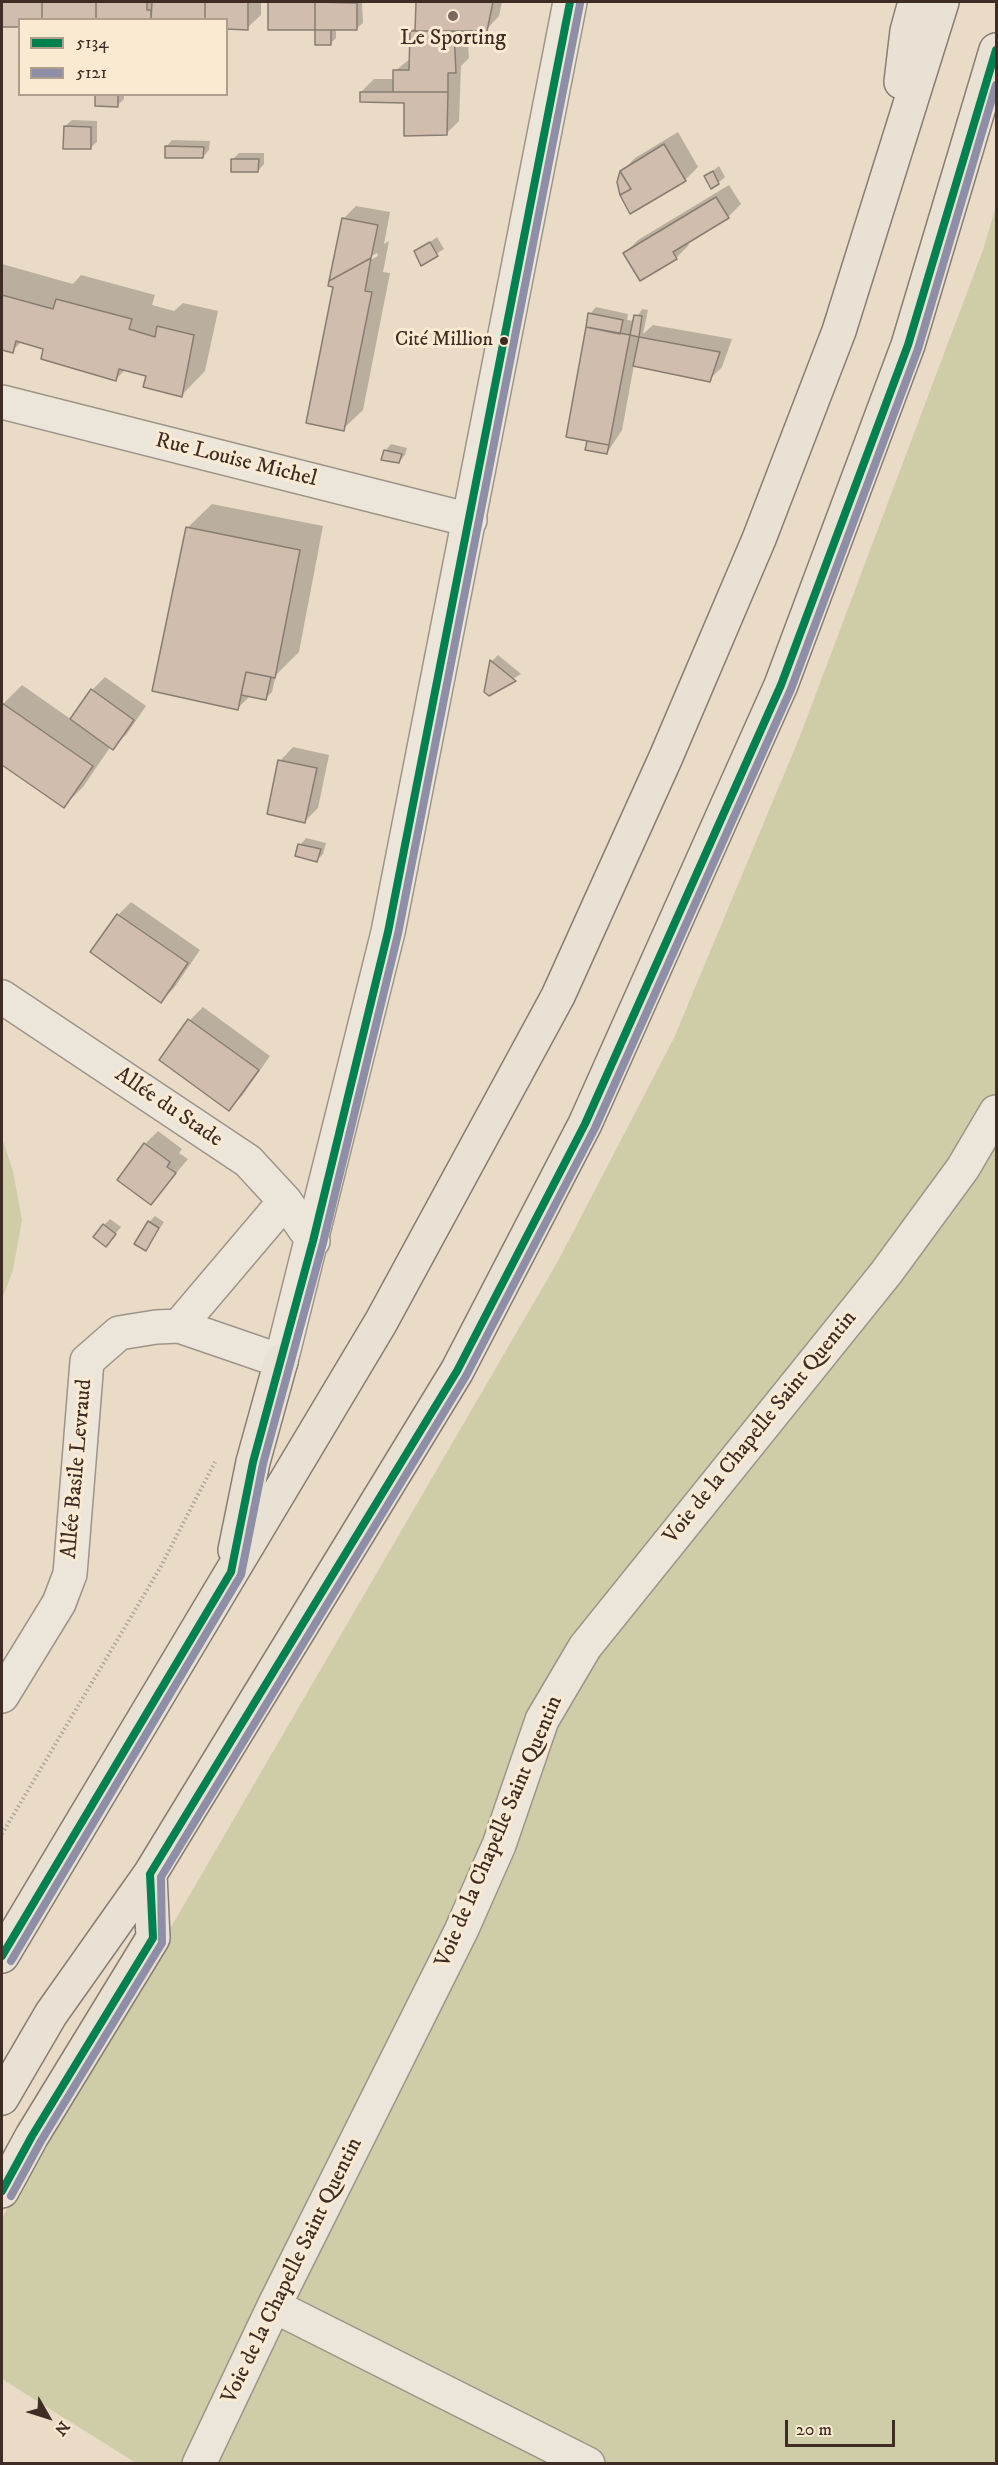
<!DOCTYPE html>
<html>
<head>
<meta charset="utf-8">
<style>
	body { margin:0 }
	#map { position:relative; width:998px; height:2465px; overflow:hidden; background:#e9dbc6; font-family:"IM FELL DW Pica",serif }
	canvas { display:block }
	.frame { position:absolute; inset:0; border:3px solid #3e2c25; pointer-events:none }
	.legend { position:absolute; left:18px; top:18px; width:210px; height:78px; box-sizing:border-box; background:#faead1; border:2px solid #af9e8c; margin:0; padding:8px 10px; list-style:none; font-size:18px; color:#3e2c25 }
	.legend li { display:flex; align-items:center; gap:12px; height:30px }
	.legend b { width:30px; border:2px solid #af9e8c }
	.north { position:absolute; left:18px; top:2387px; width:60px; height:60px; -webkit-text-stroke:4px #faead1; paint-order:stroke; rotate:129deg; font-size:16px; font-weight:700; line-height:24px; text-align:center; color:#3e2c25 }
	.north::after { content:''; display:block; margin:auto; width:21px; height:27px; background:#3e2c25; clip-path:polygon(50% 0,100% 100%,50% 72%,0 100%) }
	.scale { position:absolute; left:785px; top:2420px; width:110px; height:27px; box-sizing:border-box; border:3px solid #3e2c25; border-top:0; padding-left:8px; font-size:18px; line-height:21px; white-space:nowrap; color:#3e2c25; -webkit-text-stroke:4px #faead1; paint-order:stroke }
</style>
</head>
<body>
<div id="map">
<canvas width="998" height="2465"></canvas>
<div class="frame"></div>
<ul class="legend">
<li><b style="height:8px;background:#00814f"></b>5134</li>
<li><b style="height:8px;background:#8e8fa7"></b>5121</li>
</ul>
<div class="north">N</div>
<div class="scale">20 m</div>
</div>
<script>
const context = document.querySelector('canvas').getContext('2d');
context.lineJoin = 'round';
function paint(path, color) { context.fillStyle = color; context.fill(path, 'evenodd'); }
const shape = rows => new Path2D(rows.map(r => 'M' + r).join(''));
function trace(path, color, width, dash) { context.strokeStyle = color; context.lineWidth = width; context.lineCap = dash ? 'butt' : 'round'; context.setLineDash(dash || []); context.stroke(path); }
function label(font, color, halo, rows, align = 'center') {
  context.font = font + ' "IM FELL DW Pica",serif'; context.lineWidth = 6; context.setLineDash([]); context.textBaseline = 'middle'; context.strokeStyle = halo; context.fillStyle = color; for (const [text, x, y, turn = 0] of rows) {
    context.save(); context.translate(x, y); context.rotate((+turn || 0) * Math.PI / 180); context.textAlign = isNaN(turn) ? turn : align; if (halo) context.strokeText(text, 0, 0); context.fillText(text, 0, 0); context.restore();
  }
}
paint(shape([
	[996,206,996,2463,136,2463,2,2379,2,2218,558,1261,674,1038,800,736,983,250],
	[2,1138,13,1171,22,1220,13,1270,2,1299]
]), '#cfcda8');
paint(shape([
	[2,2,261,2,261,15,247,28,226,20,20,20,20,26,2,25],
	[270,2,362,2,363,23,356,29,336,29,336,38,330,44,317,26,269,29],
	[417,2,502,2,499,16,486,30,467,30,469,58,461,66,459,121,446,134,406,102,361,92,374,79,395,79,395,71,411,58,411,31,417,26],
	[97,94,124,94,124,99,117,106],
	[72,120,97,121,97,142,90,148,65,126],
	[678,132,698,167,685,180,621,172,635,158],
	[172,140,210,141,209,150,203,157,166,147],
	[239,153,264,153,264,164,258,171,233,159],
	[719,166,725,177,718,183,706,176],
	[729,185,741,204,728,217,687,241,689,245,676,258,625,253,638,240],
	[356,206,390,212,384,244,389,241,383,272,390,273,363,410,343,429,335,286,343,219],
	[377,253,378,256,352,270,352,267],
	[437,237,444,249,422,263,416,252],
	[2,264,73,284,81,275,155,295,152,305,174,311,183,303,218,311,205,371,181,396,147,375,126,369,116,379,45,348,22,341,12,351,2,348],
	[596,307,628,314,627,320,634,321,642,309,648,310,643,334,653,325,732,339,722,367,709,380,634,365,622,430,607,453,588,442,590,314],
	[391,444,407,448,405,455,399,462,385,451],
	[212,504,323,526,299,652,276,675,272,692,266,698,251,695,238,708,187,528],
	[498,655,521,674,489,694,486,691,492,661],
	[105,677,146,706,126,735,111,746,83,787,64,806,2,763,2,705,22,685,72,720,92,690],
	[293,747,329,755,318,808,305,821,280,761],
	[306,838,326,843,323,854,317,860,300,845],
	[131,902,200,950,174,988,161,1001,118,915],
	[203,1007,270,1056,242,1096,229,1109,190,1020],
	[158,1131,182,1149,179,1153,188,1159,151,1203,145,1144],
	[155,1216,164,1222,146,1249,149,1222],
	[110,1219,121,1227,106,1245,104,1225]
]), '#0003');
const building = shape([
	[2,2,42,2,42,20,20,20,20,27,2,27,2,2],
	[42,2,96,2,96,20,42,20,42,2],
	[96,2,147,2,147,10,151,10,151,20,96,20,96,2],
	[152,2,205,2,205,20,151,20,152,2],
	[205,2,248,2,248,30,226,29,226,20,205,20,205,2],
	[268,2,315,2,315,30,268,30,268,2],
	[315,2,357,3,357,30,315,30,315,2],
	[416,2,493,2,487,31,415,31,416,2],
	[315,30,331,30,331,45,315,45,315,30],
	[410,31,454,31,456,73,448,73,448,92,393,92,393,70,409,70,410,31],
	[360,92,448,92,447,135,404,136,404,103,360,102,360,92],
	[95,94,118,94,118,107,95,106,95,94],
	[64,126,91,127,91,149,63,149,64,126],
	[664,144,686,181,630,214,620,195,631,189,620,171,664,144],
	[165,146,204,147,203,158,165,158,165,146],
	[231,159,259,159,258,172,231,172,231,159],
	[620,171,631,189,620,195,617,182,620,171],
	[713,171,719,184,711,189,704,176,713,171],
	[716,197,729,218,673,252,677,259,640,281,623,253,716,197],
	[342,218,378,225,371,258,329,281,342,218],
	[430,242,438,256,421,266,414,251,430,242],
	[371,258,365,291,372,292,344,431,306,423,333,287,328,286,329,281,371,258],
	[2,295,53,309,56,299,132,319,129,329,155,337,157,326,194,335,182,397,143,387,146,376,119,369,116,381,41,359,43,349,16,341,13,353,2,350,2,295],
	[588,313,623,320,620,334,586,327,588,313],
	[634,315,642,316,639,337,630,335,634,315],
	[586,327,630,335,609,445,566,437,586,327],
	[639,337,720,352,710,382,633,366,639,337],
	[587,441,609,445,607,454,585,450,587,441],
	[384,450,402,454,399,463,381,460,384,450],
	[186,527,300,550,275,678,246,672,238,710,152,691,186,527],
	[490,660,516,681,489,696,484,692,490,660],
	[246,672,271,677,266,700,241,695,246,672],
	[91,689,134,720,113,750,70,719,91,689],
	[2,703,93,766,64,808,2,765,2,703],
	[278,760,317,768,305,823,267,814,278,760],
	[298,844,321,849,317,862,295,856,298,844],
	[117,914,188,963,161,1003,90,952,117,914],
	[188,1019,259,1070,229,1111,159,1060,188,1019],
	[144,1143,170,1162,167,1167,176,1173,151,1205,117,1180,144,1143],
	[148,1221,159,1228,146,1251,134,1244,148,1221],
	[103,1224,116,1234,106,1247,93,1237,103,1224]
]);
paint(building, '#d0bdae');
trace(building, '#877d72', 1.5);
const minor = shape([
	[2,402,470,520],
	[2,997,248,1161,285,1201,313,1241],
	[179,1326,285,1201],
	[2,1696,59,1603,70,1574,87,1361,119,1333,156,1327,179,1326,281,1361],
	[274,2306,588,2464],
	[199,2464,274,2306,461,1931,499,1845,542,1720,585,1647,886,1273,963,1168,996,1112]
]);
const tertiary = shape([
	[281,1361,388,932,570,2]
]);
const primary = shape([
	[901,82,907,31,915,2],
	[235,1550,253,1462,281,1361],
	[2,1956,381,1322,558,996,666,757,759,539,839,331,942,2],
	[2,2098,51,2014,150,1874,457,1371,585,1124,781,685,908,345,996,50],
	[2,2191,32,2136,153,1938,150,1874]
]);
trace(minor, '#9e9488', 36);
trace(tertiary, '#9e9488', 36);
trace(primary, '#877d72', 36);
trace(shape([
	[2,1834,160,1568,215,1462]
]), '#aea79e', 4, [1.5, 3]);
trace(minor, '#ece5da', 33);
trace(tertiary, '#ece5da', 33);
trace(primary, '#e9e1d4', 33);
trace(shape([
	[2,1956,231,1572,253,1462,313,1241,388,932,570,2],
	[2,2191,32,2136,153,1938,150,1874,457,1371,585,1124,781,685,908,345,996,50]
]), '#00814f', 8);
trace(shape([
	[11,1961,241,1575,263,1464,323,1243,398,934,580,4],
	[11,2196,41,2141,162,1943,161,1877,466,1376,595,1128,791,689,918,349,996,85]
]), '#8e8fa7', 8);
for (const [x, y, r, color] of [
	[453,16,6,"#7a695d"],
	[504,341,5,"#3e2c25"]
]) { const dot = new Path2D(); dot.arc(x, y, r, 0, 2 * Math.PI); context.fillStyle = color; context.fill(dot); trace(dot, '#faead1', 2); }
label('20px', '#3e2c25', '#faead1', [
	["Cité Million",493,341]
], 'right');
label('22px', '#3e2c25', '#faead1', [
	["Le Sporting",453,39]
]);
label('22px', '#3e2c25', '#faead1', [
	["Rue Louise Michel",236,461,14],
	["Allée du Stade",168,1108,34],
	["Voie de la Chapelle Saint Quentin",761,1428,-51],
	["Allée Basile Levraud",78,1469,-85],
	["Voie de la Chapelle Saint Quentin",500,1832,-67],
	["Voie de la Chapelle Saint Quentin",293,2271,-64]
]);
</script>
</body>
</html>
